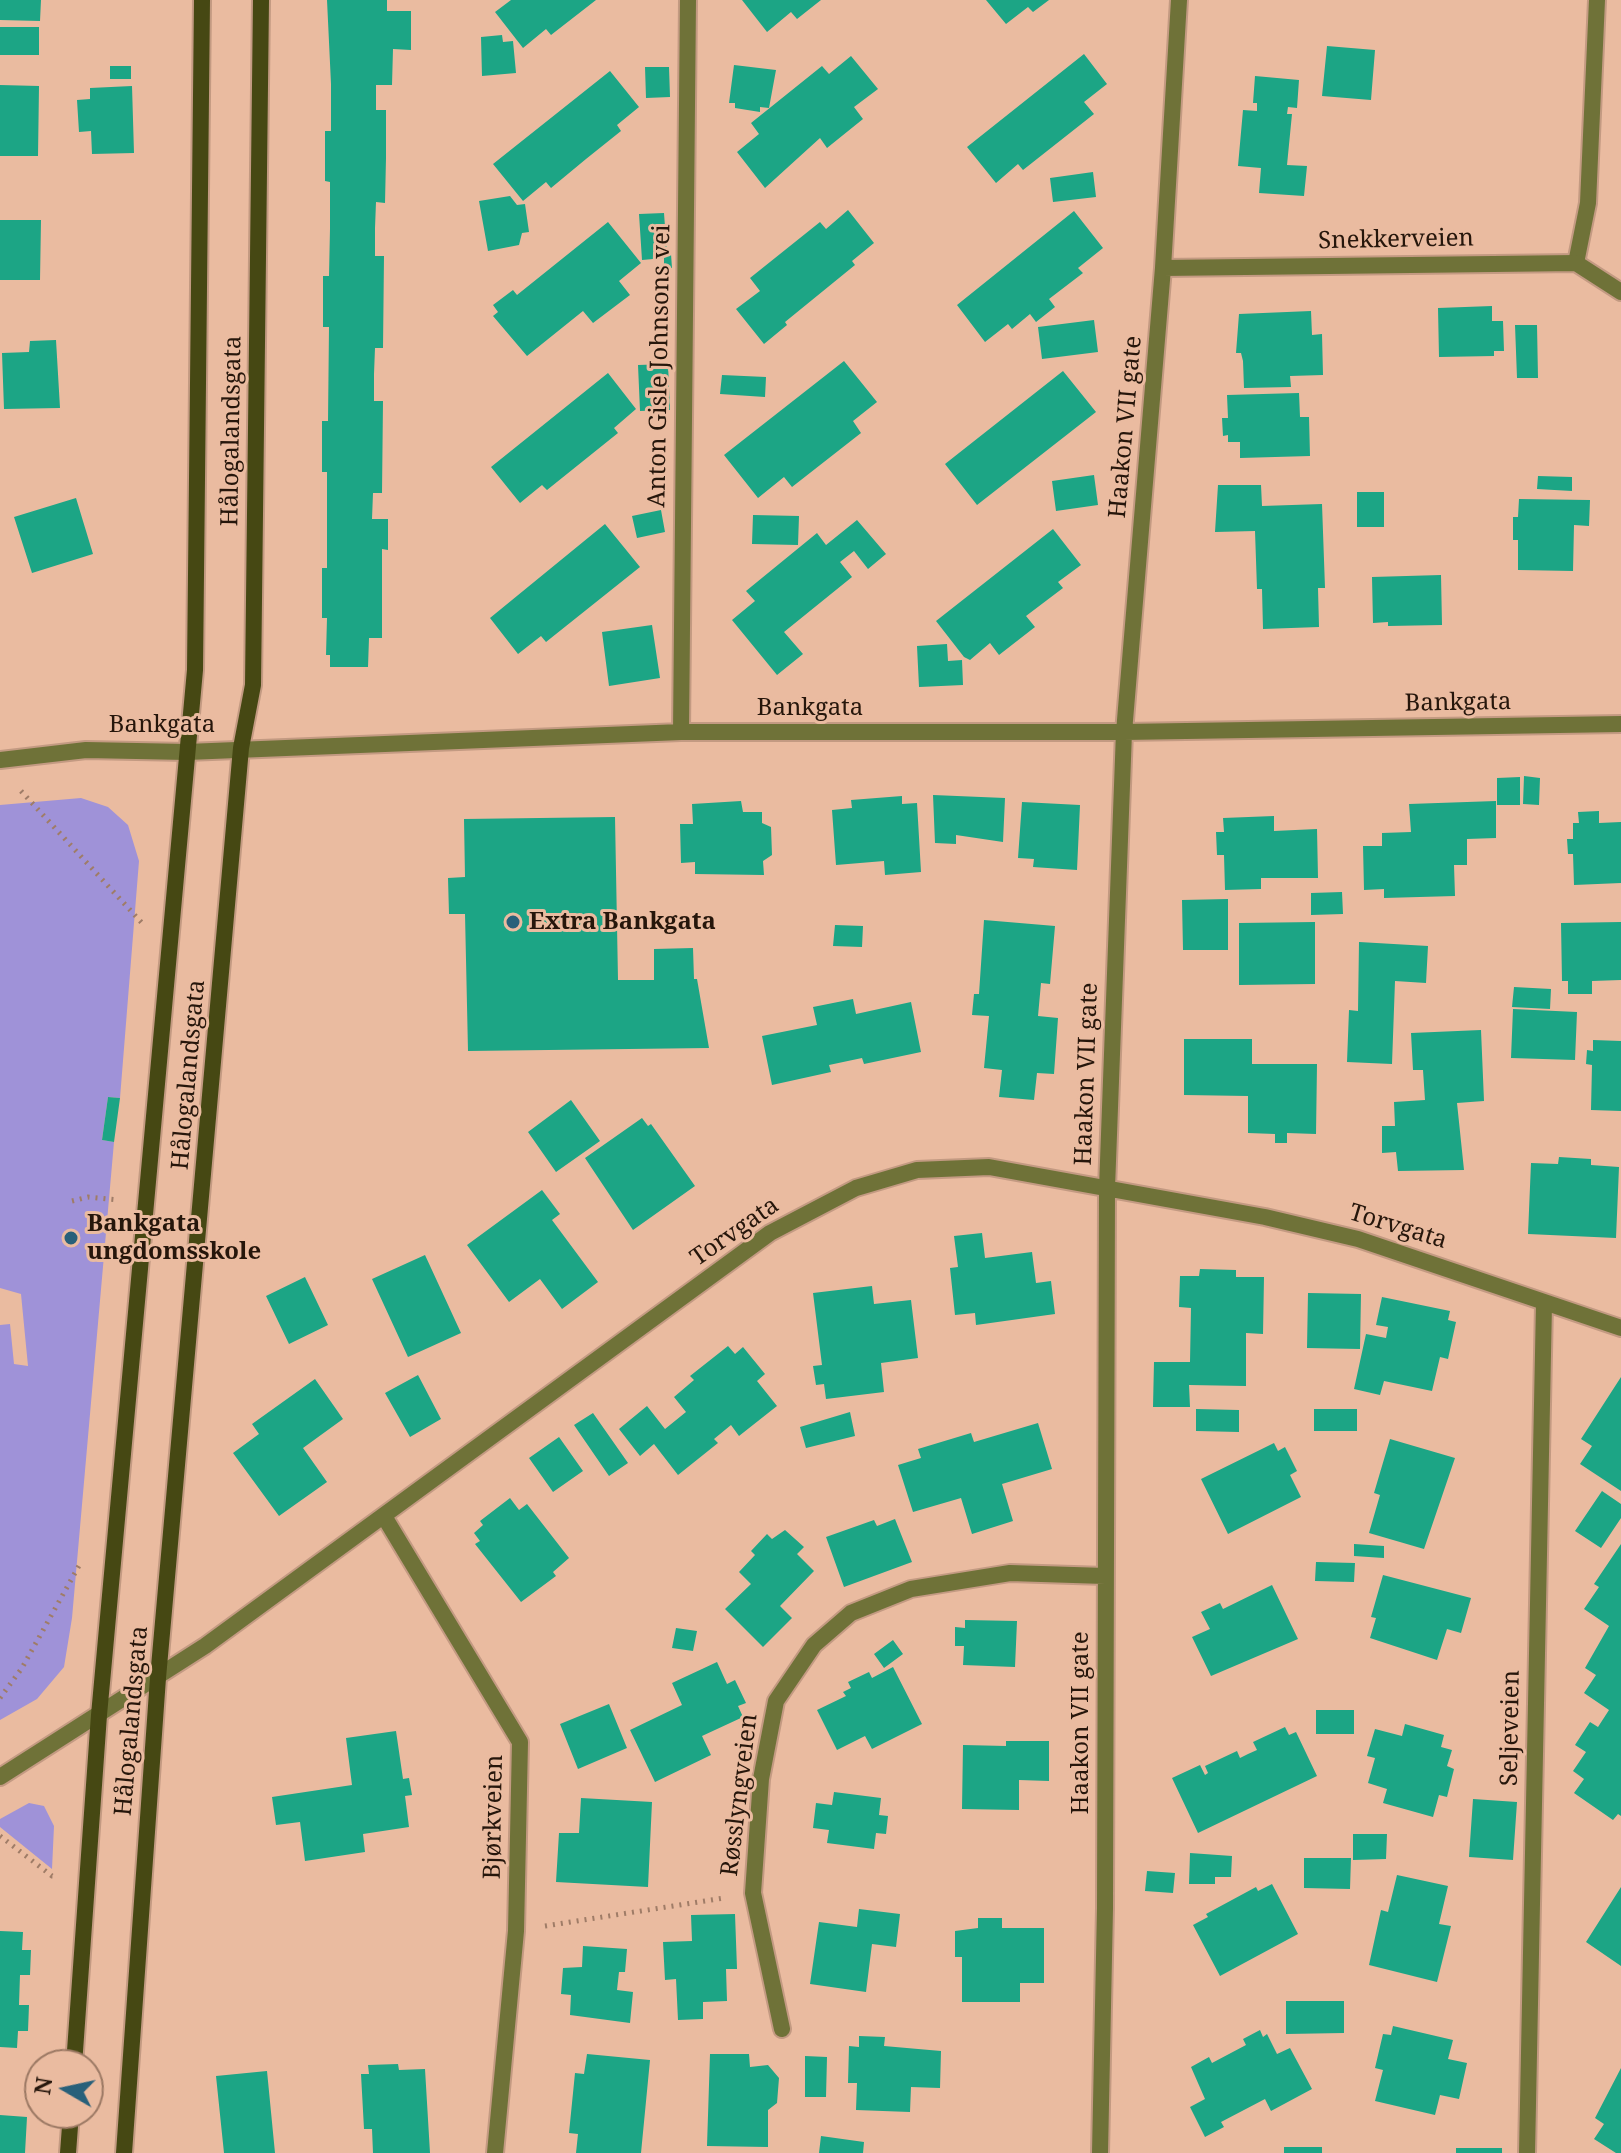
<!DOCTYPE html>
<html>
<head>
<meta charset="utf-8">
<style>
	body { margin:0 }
	#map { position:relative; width:1621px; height:2153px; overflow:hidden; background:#eabba0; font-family:"Noto Serif",serif }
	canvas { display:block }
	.north { position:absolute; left:24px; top:2049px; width:80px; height:80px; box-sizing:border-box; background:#eabba0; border:2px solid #9c7964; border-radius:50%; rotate:279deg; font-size:22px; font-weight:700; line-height:32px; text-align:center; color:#26160b }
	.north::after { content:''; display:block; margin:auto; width:28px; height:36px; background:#28607a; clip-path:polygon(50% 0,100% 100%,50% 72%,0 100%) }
</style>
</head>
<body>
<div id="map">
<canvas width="1621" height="2153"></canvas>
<div class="north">N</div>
</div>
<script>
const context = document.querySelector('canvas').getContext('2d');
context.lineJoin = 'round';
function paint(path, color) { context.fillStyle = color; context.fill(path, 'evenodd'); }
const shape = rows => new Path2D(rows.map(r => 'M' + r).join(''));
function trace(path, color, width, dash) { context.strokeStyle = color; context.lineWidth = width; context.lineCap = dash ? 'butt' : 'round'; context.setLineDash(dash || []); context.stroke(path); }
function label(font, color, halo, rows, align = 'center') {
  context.font = font + ' "Noto Serif",serif'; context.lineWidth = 6; context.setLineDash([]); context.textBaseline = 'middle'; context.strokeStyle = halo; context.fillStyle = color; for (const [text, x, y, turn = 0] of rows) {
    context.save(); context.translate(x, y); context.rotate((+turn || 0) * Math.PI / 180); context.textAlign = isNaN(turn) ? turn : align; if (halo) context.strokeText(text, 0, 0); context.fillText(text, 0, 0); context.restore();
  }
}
paint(shape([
	[81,798,108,807,128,825,139,861,120,1098,108,1097,102,1140,114,1142,72,1618,64,1667,37,1699,0,1720,0,1325,10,1324,14,1364,28,1366,21,1294,0,1288,0,805],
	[29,1803,44,1806,54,1826,52,1869,0,1827,0,1819]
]), '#9f92d8');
paint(shape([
	[0,0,41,0,40,21,0,20],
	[327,0,387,0,387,11,411,11,411,50,393,49,392,85,376,85,376,110,386,110,386,158,385,203,376,202,375,228,375,256,384,256,383,348,375,348,374,374,374,401,383,401,382,493,373,493,372,519,388,519,388,550,382,549,382,638,369,638,368,667,330,667,330,655,326,655,327,618,322,618,322,568,327,568,327,472,322,472,322,421,328,421,329,327,323,327,323,276,329,276,330,229,330,182,325,181,325,131,331,131,331,84],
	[511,0,596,0,551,35,546,29,523,48,495,12],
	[742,0,821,0,797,19,791,12,767,32],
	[986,0,1049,0,1033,12,1028,7,1006,24],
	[0,27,39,27,39,55,0,55],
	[502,35,503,42,513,41,516,73,482,76,481,37],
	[1327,46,1375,50,1371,100,1322,96],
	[1084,54,1107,84,1084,102,1094,114,1023,170,1018,164,996,183,967,147],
	[851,56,878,89,854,107,863,119,827,148,820,138,765,188,737,152,759,134,751,123,822,66,829,74],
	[734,65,776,70,769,108,760,107,760,112,735,108,735,103,729,103],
	[110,66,131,66,131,79,110,79],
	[645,67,669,67,670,97,646,98],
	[610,71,639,107,617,125,621,131,586,159,551,188,546,182,523,201,493,164],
	[1255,76,1299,80,1297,108,1288,107,1287,114,1292,114,1287,165,1307,166,1304,196,1259,193,1261,168,1238,166,1243,110,1257,111,1257,103,1253,103],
	[0,85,39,86,38,156,0,156],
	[132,86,134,153,92,154,91,131,79,132,77,100,90,99,90,88],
	[1093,172,1096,197,1053,202,1050,178],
	[510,196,517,205,525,204,529,232,522,233,519,245,488,251,479,201],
	[848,210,874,243,852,261,855,265,785,322,787,325,764,344,736,309,760,291,750,278,820,222,826,229],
	[1074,211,1103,248,1078,268,1083,273,1049,299,1055,307,1036,322,1030,314,1012,329,1008,324,985,342,957,305],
	[664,213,667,254,671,254,672,268,664,269,664,258,642,260,639,214],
	[0,220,41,220,40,280,0,280],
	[608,222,641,263,619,281,630,295,593,323,583,311,527,356,493,316,498,312,493,305,513,290,517,295],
	[1492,306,1492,321,1503,321,1504,351,1494,351,1494,356,1439,357,1438,308],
	[1311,311,1312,335,1322,334,1323,375,1290,376,1291,387,1244,388,1243,361,1241,353,1236,353,1239,314],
	[1094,320,1098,352,1042,359,1038,327],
	[1515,325,1537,325,1538,378,1517,378],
	[56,340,60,408,4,409,2,353,29,352,30,341],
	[844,361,877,402,853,421,861,433,792,487,784,477,758,498,724,455],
	[668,364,670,410,640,411,638,365],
	[1063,371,1096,412,977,505,945,464],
	[608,373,636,409,614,428,618,433,547,490,542,485,520,503,491,467],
	[722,375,766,377,765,397,720,394],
	[1299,393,1300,417,1309,417,1310,456,1240,458,1240,442,1228,442,1228,435,1223,436,1222,418,1228,418,1227,395],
	[1094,475,1098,505,1056,511,1052,481],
	[1538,476,1572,477,1572,491,1537,489],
	[1218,485,1261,485,1262,506,1322,504,1325,588,1318,588,1319,627,1263,629,1262,589,1257,589,1255,531,1215,532],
	[1357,492,1384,492,1384,527,1357,527],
	[76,498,93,554,32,573,14,517],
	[1519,499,1590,500,1589,526,1574,525,1573,571,1518,570,1518,540,1513,540,1513,517,1518,517],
	[661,510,665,532,637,538,632,516],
	[753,515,799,516,798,545,752,544],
	[857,520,886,554,868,569,854,551,840,562,852,577,784,632,803,654,777,675,732,620,755,601,746,591,817,533,826,545],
	[605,524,640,567,546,642,541,636,518,654,490,618],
	[1053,529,1081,565,1058,582,1063,588,1026,616,1035,627,999,655,990,643,970,660,964,657,936,621],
	[1441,575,1442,625,1388,626,1388,622,1373,623,1372,577],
	[652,625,660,678,609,686,602,632],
	[947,644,948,661,962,660,963,685,919,687,917,646],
	[1524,776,1540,778,1539,805,1523,804],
	[1520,777,1520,805,1497,805,1497,778],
	[933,795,1005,798,1003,842,956,835,956,844,935,843],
	[902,796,902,804,917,803,921,872,885,875,884,861,836,865,832,810,852,808,851,800],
	[741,801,743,812,762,812,762,823,771,827,772,855,763,861,764,875,695,874,695,862,681,863,680,824,693,824,692,804],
	[1496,801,1496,838,1467,839,1467,865,1454,865,1455,896,1384,898,1384,889,1364,890,1363,846,1382,846,1382,833,1411,832,1409,804],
	[1022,802,1080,805,1077,870,1033,867,1034,859,1018,858],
	[1599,811,1599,823,1621,822,1621,883,1574,885,1573,854,1568,854,1567,839,1573,839,1573,823,1579,823,1578,812],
	[1274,816,1274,831,1317,829,1318,878,1261,878,1261,889,1225,890,1224,855,1217,855,1216,832,1224,832,1223,818],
	[615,817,618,980,654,980,654,949,693,948,694,979,697,979,709,1048,468,1051,465,914,449,914,448,878,465,877,464,819],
	[1342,892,1343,914,1311,915,1311,893],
	[1228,899,1228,950,1183,950,1182,900],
	[984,920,1055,926,1050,984,1041,983,1038,1016,1058,1018,1054,1074,1037,1073,1034,1100,999,1097,1002,1070,984,1068,989,1016,972,1015,974,994,979,994],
	[1315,922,1315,984,1239,985,1239,923],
	[1621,922,1621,980,1592,981,1592,994,1568,994,1568,981,1562,981,1561,923],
	[835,925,863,926,862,947,833,946],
	[1359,942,1428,946,1426,983,1395,981,1392,1064,1347,1062,1349,1010,1358,1011],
	[1514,987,1551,989,1550,1009,1512,1007],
	[853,999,856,1014,911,1002,921,1052,864,1064,862,1058,829,1065,831,1072,772,1085,762,1036,817,1025,813,1007],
	[1513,1009,1577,1012,1575,1060,1511,1058],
	[1481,1030,1484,1101,1457,1103,1464,1170,1398,1171,1396,1152,1382,1153,1382,1126,1395,1126,1394,1102,1425,1100,1423,1070,1413,1070,1411,1033],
	[1184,1039,1252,1039,1252,1064,1317,1064,1316,1134,1287,1133,1287,1143,1275,1143,1275,1134,1248,1133,1248,1096,1184,1095],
	[1593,1040,1621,1041,1621,1111,1591,1110,1592,1065,1586,1064,1587,1050,1593,1051],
	[108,1097,120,1098,114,1142,102,1140],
	[571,1100,600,1141,556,1172,528,1132],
	[642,1118,648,1126,651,1124,695,1186,633,1230,585,1158],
	[1559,1157,1591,1159,1591,1165,1619,1167,1616,1238,1528,1234,1531,1163,1558,1164],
	[542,1190,560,1214,552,1220,598,1282,562,1309,540,1279,509,1302,467,1245],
	[982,1233,985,1258,1032,1252,1036,1283,1051,1281,1055,1314,976,1325,975,1313,955,1315,950,1268,958,1267,954,1236],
	[425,1255,461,1333,408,1357,372,1279],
	[1200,1269,1236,1270,1236,1277,1264,1277,1263,1334,1246,1333,1246,1386,1189,1385,1190,1407,1153,1407,1154,1362,1190,1362,1191,1308,1179,1307,1180,1276,1199,1276],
	[305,1277,328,1325,289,1344,266,1296],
	[872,1286,874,1304,911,1300,918,1358,881,1363,884,1392,826,1399,824,1384,816,1385,813,1366,822,1365,813,1293],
	[1308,1293,1361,1294,1360,1349,1307,1348],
	[1382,1297,1450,1311,1448,1320,1456,1322,1448,1359,1440,1357,1432,1391,1384,1381,1380,1395,1354,1389,1366,1334,1386,1338,1388,1327,1376,1325],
	[728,1346,735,1354,743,1347,765,1374,757,1381,777,1406,739,1436,731,1425,714,1439,718,1443,678,1475,654,1444,640,1456,619,1429,647,1406,665,1429,686,1412,674,1397,694,1380,690,1376],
	[418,1375,441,1419,410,1437,385,1393],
	[1621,1377,1621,1491,1580,1464,1592,1446,1581,1439],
	[315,1379,343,1419,303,1448,327,1482,279,1516,233,1453,259,1434,252,1424],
	[1196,1409,1239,1410,1239,1432,1196,1431],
	[1314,1409,1357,1409,1357,1431,1314,1431],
	[850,1412,855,1436,806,1448,800,1427],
	[593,1413,628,1463,609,1476,574,1425],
	[1038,1423,1052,1469,1002,1484,1013,1521,972,1534,961,1498,913,1512,898,1465,921,1458,918,1449,971,1433,974,1442],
	[559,1437,583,1471,553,1492,529,1458],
	[1390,1439,1455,1458,1424,1549,1369,1533,1380,1495,1374,1493],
	[1274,1443,1278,1451,1285,1447,1297,1471,1290,1475,1301,1497,1228,1534,1201,1479],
	[1602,1491,1621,1504,1621,1518,1601,1548,1575,1531],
	[510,1498,519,1510,527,1504,569,1558,553,1572,556,1576,521,1602,475,1544,480,1541,474,1533,483,1525,480,1521],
	[895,1519,912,1562,844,1587,826,1537,874,1520,877,1526],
	[785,1530,804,1547,797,1554,814,1571,780,1606,792,1618,763,1647,725,1609,751,1584,739,1572,755,1555,751,1551,767,1534,772,1539],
	[1354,1544,1384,1546,1384,1558,1354,1556],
	[1621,1544,1621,1816,1618,1814,1613,1820,1574,1793,1584,1779,1573,1771,1586,1752,1575,1745,1590,1722,1598,1727,1609,1710,1584,1693,1596,1675,1585,1668,1609,1626,1584,1609,1599,1587,1594,1584],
	[1316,1562,1355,1563,1354,1582,1315,1581],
	[1383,1575,1471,1598,1461,1633,1447,1629,1437,1660,1370,1638,1376,1618,1371,1617],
	[1272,1585,1298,1639,1211,1676,1192,1637,1210,1629,1201,1612,1220,1603,1223,1609],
	[965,1620,1017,1621,1015,1667,963,1665,964,1646,955,1646,955,1627,965,1628],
	[676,1628,697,1631,693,1651,672,1648],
	[893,1640,903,1654,884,1668,874,1654],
	[717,1662,727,1684,735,1680,746,1703,738,1706,743,1717,702,1736,711,1755,655,1782,630,1730,682,1705,672,1683],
	[893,1667,922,1724,872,1749,865,1736,837,1750,817,1710,846,1696,843,1692,851,1688,848,1682,869,1672,872,1678],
	[609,1704,627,1748,578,1769,560,1724],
	[1316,1710,1354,1710,1354,1734,1316,1734],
	[1405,1724,1444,1735,1441,1747,1452,1750,1447,1766,1454,1769,1447,1797,1439,1795,1433,1817,1383,1803,1387,1789,1368,1783,1375,1758,1367,1756,1375,1729,1402,1736],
	[1285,1727,1289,1735,1296,1732,1317,1776,1198,1833,1172,1778,1200,1765,1205,1775,1208,1773,1205,1766,1237,1751,1240,1758,1248,1754,1257,1750,1253,1742],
	[396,1731,403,1779,409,1778,412,1795,405,1796,409,1827,363,1834,365,1852,305,1861,300,1822,276,1825,272,1797,352,1785,346,1738],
	[1006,1741,1049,1741,1049,1781,1019,1780,1019,1810,962,1809,963,1745,1006,1746],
	[834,1792,881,1798,879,1815,888,1816,886,1834,876,1833,874,1849,827,1843,829,1830,813,1828,816,1803,832,1805],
	[581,1798,652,1802,648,1887,556,1882,559,1833,579,1833],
	[1473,1799,1517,1802,1513,1860,1469,1857],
	[1353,1834,1387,1834,1386,1859,1353,1860],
	[1190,1853,1232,1856,1231,1877,1215,1877,1215,1884,1189,1884],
	[1304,1858,1351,1858,1350,1889,1304,1888],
	[1147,1871,1175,1873,1173,1893,1145,1891],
	[1397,1875,1448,1886,1439,1924,1451,1926,1437,1982,1369,1965,1381,1910,1388,1912],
	[1272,1884,1298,1934,1220,1976,1193,1925,1208,1917,1206,1914,1256,1887,1258,1891],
	[1621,1887,1621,1966,1586,1942],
	[859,1909,900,1914,896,1947,872,1944,866,1992,810,1984,819,1922,857,1927],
	[735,1914,737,1969,726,1969,727,2001,703,2002,703,2019,678,2020,676,1979,665,1980,663,1942,692,1941,691,1915],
	[978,1918,1002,1918,1002,1928,1044,1928,1044,1983,1020,1983,1020,2002,962,2002,962,1957,955,1957,955,1931,978,1928],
	[0,1931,23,1932,22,1950,31,1950,30,1975,20,1975,19,2005,29,2005,28,2031,18,2031,17,2048,0,2047],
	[583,1946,627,1949,625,1972,619,1972,617,1990,633,1992,630,2023,570,2015,571,1995,561,1994,563,1968,582,1967],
	[1286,2001,1344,2001,1344,2033,1286,2034],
	[1393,2026,1453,2040,1448,2059,1467,2063,1459,2099,1440,2095,1435,2115,1375,2101,1383,2070,1375,2068,1383,2034,1391,2035],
	[1260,2030,1263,2037,1267,2034,1277,2054,1290,2048,1312,2089,1271,2111,1265,2099,1221,2122,1224,2127,1205,2137,1190,2107,1205,2099,1191,2067,1209,2057,1212,2063,1246,2045,1243,2039],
	[859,2036,885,2037,884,2046,941,2051,940,2088,911,2087,910,2112,856,2110,857,2083,848,2083,849,2046,859,2047],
	[587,2054,650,2060,641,2153,576,2153,578,2134,569,2133,575,2073,584,2074],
	[710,2054,749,2054,750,2067,768,2065,779,2078,777,2103,768,2110,768,2147,707,2146],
	[805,2056,827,2057,826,2097,805,2097],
	[398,2064,399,2070,425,2069,430,2153,373,2153,372,2129,364,2129,361,2074,369,2074,368,2065],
	[1621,2068,1621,2153,1616,2153,1594,2139,1604,2124,1595,2118],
	[267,2071,275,2153,224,2153,216,2076],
	[0,2115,27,2117,25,2153,0,2153],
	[821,2136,864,2142,863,2153,819,2153],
	[1284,2147,1322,2147,1322,2153,1284,2153],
	[1456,2148,1502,2148,1502,2153,1456,2153]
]), '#1ca585');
const lane = shape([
	[1576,263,1588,203,1597,0]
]);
const street = shape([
	[1163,268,1576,263,1621,292],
	[681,732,688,0],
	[0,760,86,750,187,752,681,732,1124,732,1621,724],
	[385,1518,520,1742,516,1931,495,2153],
	[0,1777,205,1646,770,1233,856,1188,917,1170,989,1167,1265,1217,1358,1239,1621,1328],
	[782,2029,753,1893,761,1779,776,1701,814,1645,851,1613,911,1589,1010,1573,1105,1576],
	[1100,2153,1105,1908,1107,1188,1124,732,1163,268,1179,0],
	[1527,2153,1544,1304]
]);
const secondary = shape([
	[74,2065,99,1715,195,670,202,0],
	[68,2153,71,2113],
	[124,2153,158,1678,241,748,253,685,261,0]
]);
trace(lane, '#c39a82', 20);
trace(street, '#c39a82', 20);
trace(secondary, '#c39a82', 20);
trace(shape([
	[21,791,142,923],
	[72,1201,88,1197,118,1200],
	[0,1698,22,1668,81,1562],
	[0,1836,52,1876,58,1876],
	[545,1926,724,1898]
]), '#9f7c67', 5, [2, 6]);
trace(lane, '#6f7238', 16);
trace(street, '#6f7238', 16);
trace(secondary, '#464813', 16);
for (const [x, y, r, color] of [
	[513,922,8,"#28607a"],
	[71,1238,8,"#28607a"]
]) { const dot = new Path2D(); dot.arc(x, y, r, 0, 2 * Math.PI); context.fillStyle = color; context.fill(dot); trace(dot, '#eabba0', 3); }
label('24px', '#26160b', '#eabba0', [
	["Snekkerveien",1396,240,-1],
	["Anton Gisle Johnsons vei",660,366,-89],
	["Haakon VII gate",1126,427,-85],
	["Hålogalandsgata",232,431,-89],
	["Bankgata",1458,703,-1],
	["Bankgata",810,708],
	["Bankgata",162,725],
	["Haakon VII gate",1087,1074,-88],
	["Hålogalandsgata",189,1075,-85],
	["Torvgata",1398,1227,17],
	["Torvgata",735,1232,-35],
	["Hålogalandsgata",132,1721,-85],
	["Haakon VII gate",1081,1723,-90],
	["Seljeveien",1511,1728,-89],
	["Røsslyngveien",740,1795,-83],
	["Bjørkveien",494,1817,-89]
]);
label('bold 24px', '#26160b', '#eabba0', [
	["Extra Bankgata",529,922],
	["Bankgata",87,1224],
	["ungdomsskole",87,1252]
], 'left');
</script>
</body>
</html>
